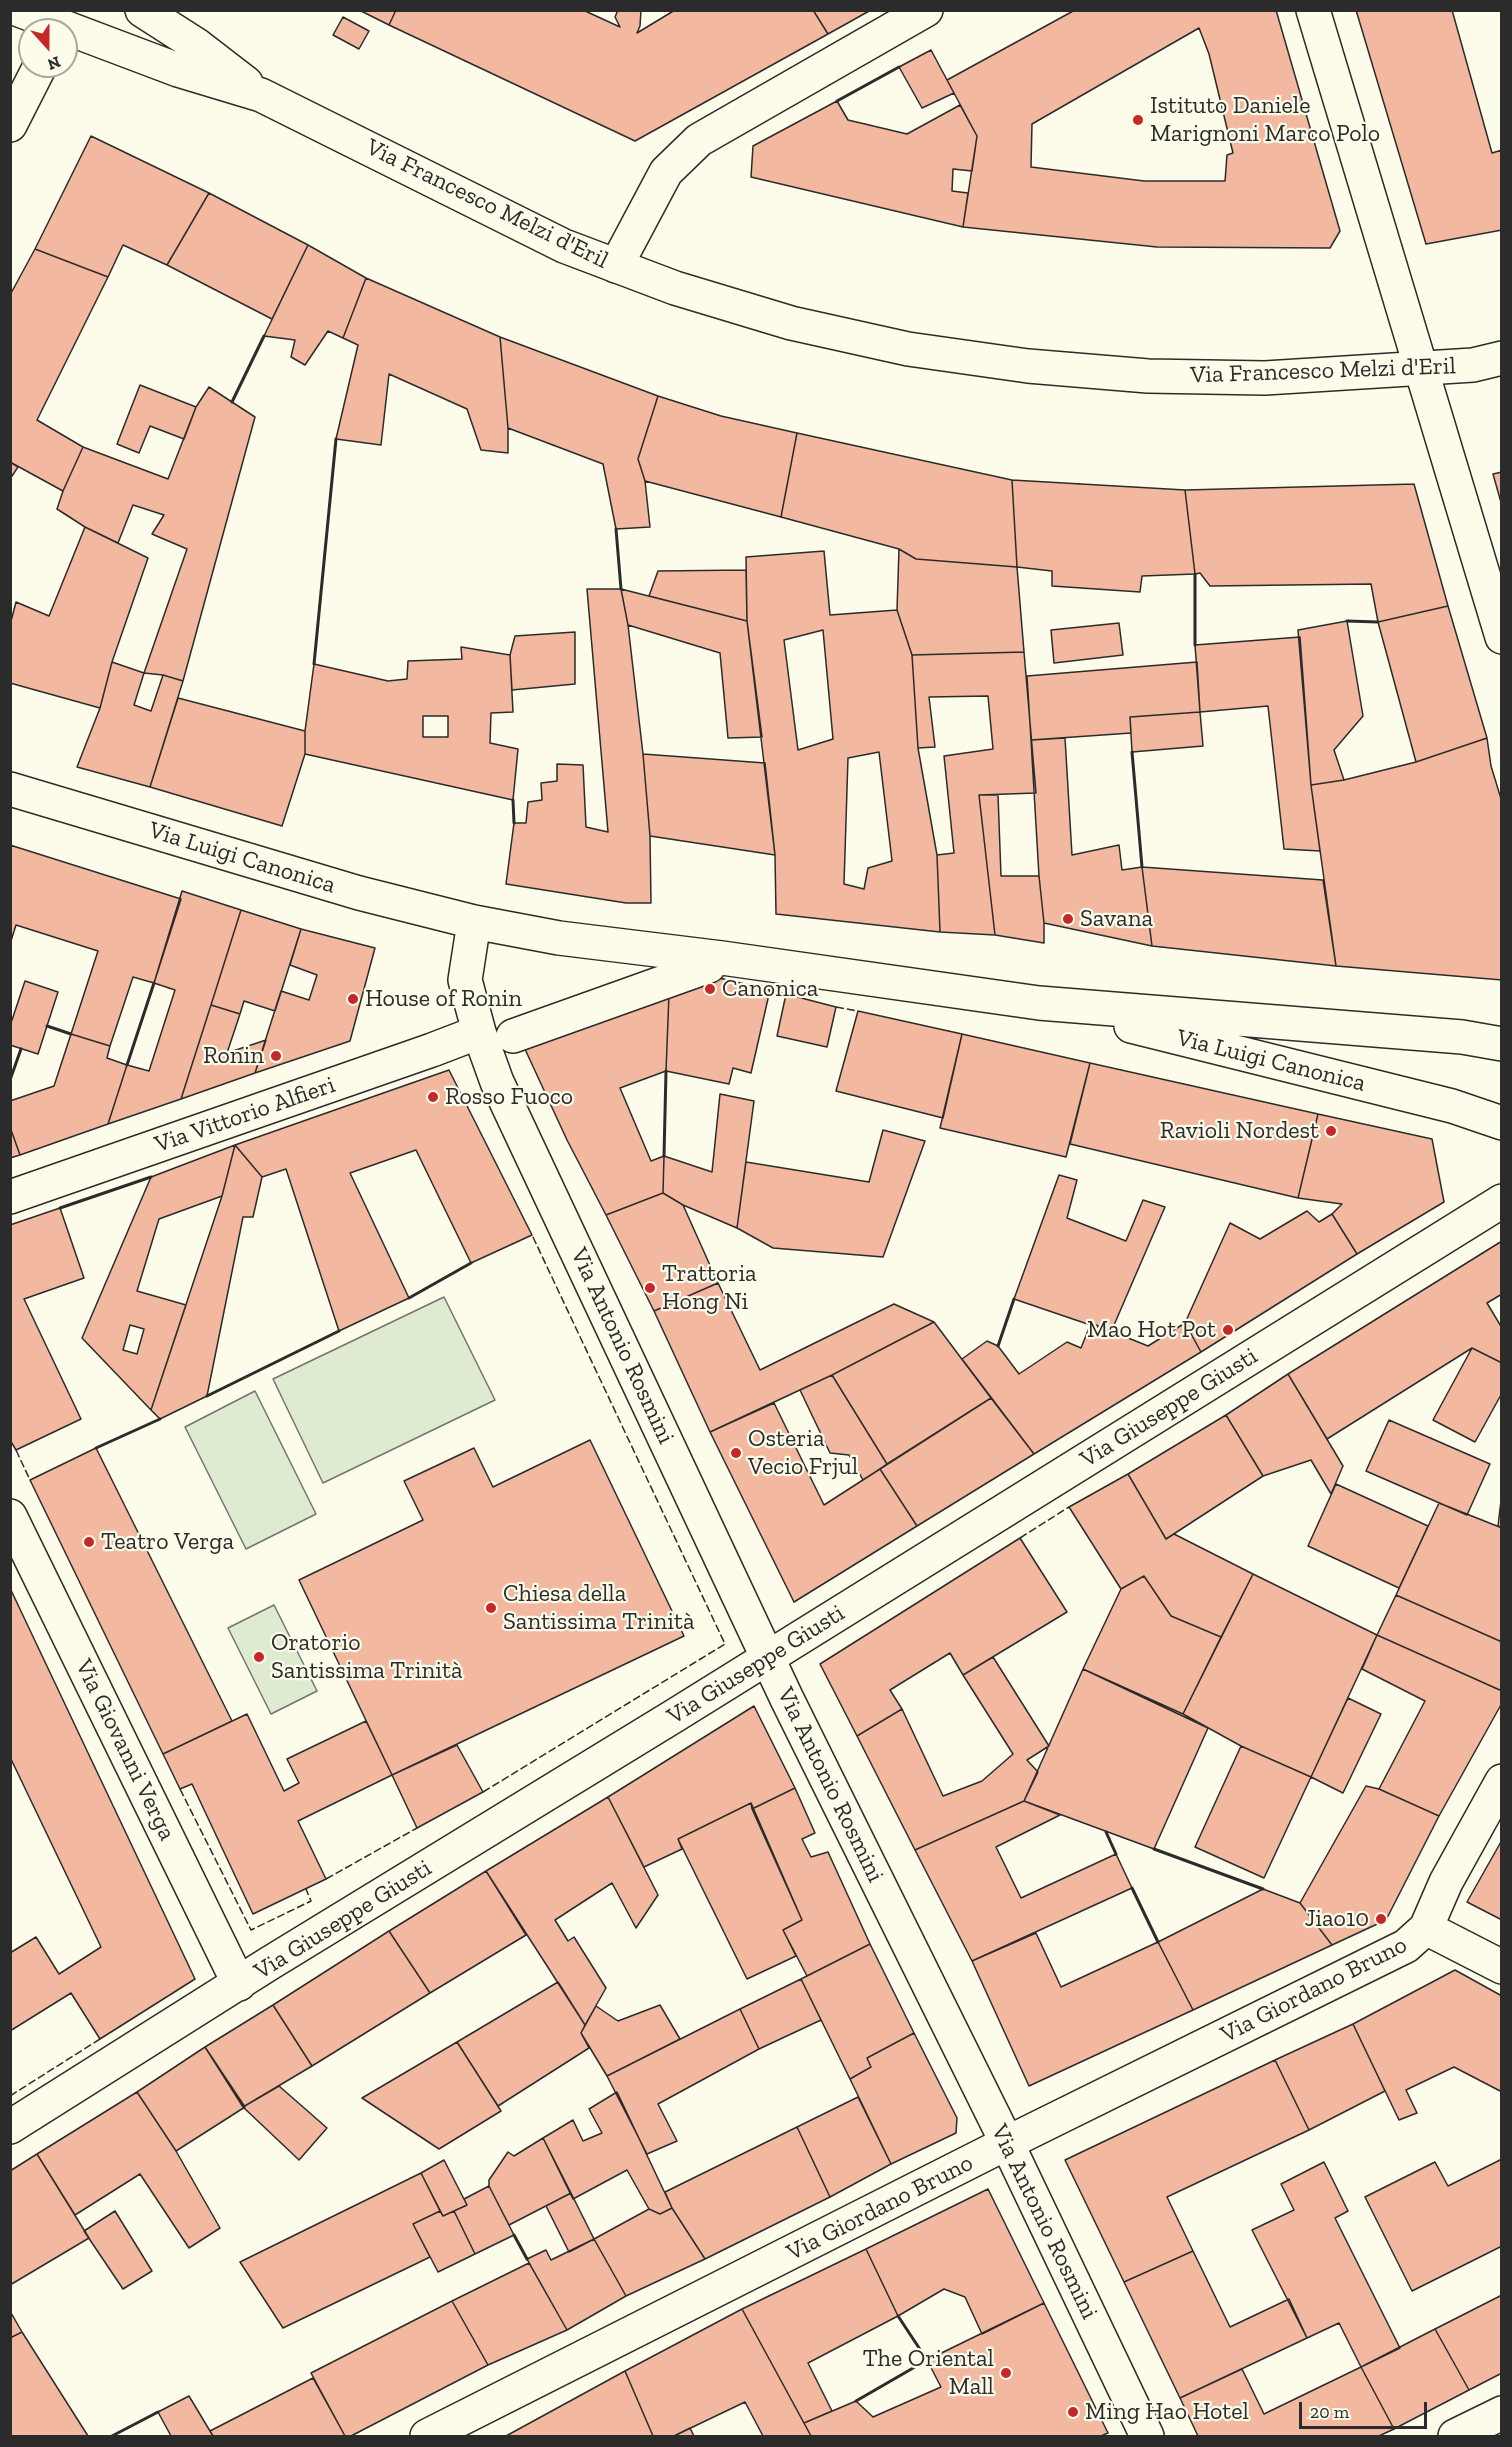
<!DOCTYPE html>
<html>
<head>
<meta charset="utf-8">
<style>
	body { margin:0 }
	#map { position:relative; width:1512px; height:2447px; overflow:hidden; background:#fdfbea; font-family:"Zilla Slab",serif }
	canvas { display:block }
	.frame { position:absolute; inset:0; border:12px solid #2b2b2b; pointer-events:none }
	.north { position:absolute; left:18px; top:18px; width:60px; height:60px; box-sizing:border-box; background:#fdfbea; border:2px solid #a9a89e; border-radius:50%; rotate:159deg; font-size:16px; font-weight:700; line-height:24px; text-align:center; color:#2b2b2b }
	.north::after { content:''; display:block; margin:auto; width:21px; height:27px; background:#c62828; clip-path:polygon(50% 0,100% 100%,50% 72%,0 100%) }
	.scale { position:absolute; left:1299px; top:2402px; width:128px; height:27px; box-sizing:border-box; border:3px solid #2b2b2b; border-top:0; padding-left:8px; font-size:18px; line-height:21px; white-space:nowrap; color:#2b2b2b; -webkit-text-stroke:4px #fdfbea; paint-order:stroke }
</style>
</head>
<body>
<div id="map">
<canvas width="1512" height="2447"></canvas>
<div class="frame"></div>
<div class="north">N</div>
<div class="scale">20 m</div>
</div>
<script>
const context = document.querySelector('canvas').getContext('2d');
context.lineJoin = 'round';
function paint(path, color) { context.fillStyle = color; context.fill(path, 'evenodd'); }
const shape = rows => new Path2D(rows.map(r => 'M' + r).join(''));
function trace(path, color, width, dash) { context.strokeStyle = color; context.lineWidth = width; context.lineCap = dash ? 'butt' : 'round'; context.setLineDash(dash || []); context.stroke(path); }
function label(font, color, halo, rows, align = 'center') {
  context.font = font + ' "Zilla Slab",serif'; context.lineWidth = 4.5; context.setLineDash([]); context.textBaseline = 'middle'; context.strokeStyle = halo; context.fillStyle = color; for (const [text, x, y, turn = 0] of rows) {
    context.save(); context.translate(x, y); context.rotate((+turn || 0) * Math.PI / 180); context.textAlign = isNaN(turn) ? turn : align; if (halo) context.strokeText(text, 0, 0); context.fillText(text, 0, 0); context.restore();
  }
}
const green = shape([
	[444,1297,495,1400,323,1483,273,1379,444,1297],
	[255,1391,316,1514,246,1549,185,1427,255,1391],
	[274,1605,317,1691,271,1714,228,1628,274,1605]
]);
paint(green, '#deebd1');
trace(green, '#74746e', 1.5);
const building = shape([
	[359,10,396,10,389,25,359,10],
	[396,10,583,10,620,27,615,17,618,10,641,10,640,26,637,33,675,10,813,10,828,34,635,141,389,25,396,10],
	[813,10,871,10,828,34,813,10],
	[1075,10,1276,10,1340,231,1330,248,1157,247,963,227,977,136,947,80,1075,10],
	[1199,28,1209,54,1233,153,1227,155,1225,181,1144,181,1031,167,1032,124,1199,28],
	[1356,10,1452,10,1492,153,1502,150,1502,230,1426,244,1356,10],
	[343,17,369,31,359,49,333,35,343,17],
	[931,50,954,93,922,108,899,67,931,50],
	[837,101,848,120,907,134,960,105,977,136,972,171,953,169,952,191,968,193,963,227,751,177,753,146,837,101],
	[91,136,209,193,167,265,123,245,108,277,35,249,91,136],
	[209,193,308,245,272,319,167,265,209,193],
	[308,245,366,278,343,338,328,331,305,365,291,357,295,340,264,336,308,245],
	[35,249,108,277,37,420,83,447,63,491,10,462,10,295,35,249],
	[366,278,500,337,508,428,508,453,481,450,467,409,389,374,381,445,336,439,358,345,343,338,366,278],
	[500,337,658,396,638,459,645,481,650,527,616,529,603,464,508,428,500,337],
	[140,385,196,407,184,439,150,426,139,453,117,444,140,385],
	[209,387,255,417,183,681,163,675,144,673,187,549,152,534,164,515,133,505,118,543,85,527,57,509,63,491,83,447,168,479,196,407,209,387],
	[658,396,721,416,797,433,781,517,645,481,638,459,658,396],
	[797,433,1012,480,1017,567,916,559,899,549,781,517,797,433],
	[10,462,18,467,10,479,10,462],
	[1502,472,1502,506,1493,474,1502,472],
	[1012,480,1185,490,1195,574,1142,576,1140,592,1052,586,1052,571,1017,567,1012,480],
	[1414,484,1448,606,1378,622,1371,584,1210,586,1200,573,1195,574,1185,490,1414,484],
	[85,527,148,558,112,662,100,708,10,683,10,625,16,602,49,616,85,527],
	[899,549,916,559,1017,567,1024,652,912,655,897,610,899,549],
	[824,551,830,615,897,610,912,655,918,748,937,855,940,932,776,914,775,855,747,621,746,557,824,551],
	[823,630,833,739,798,750,784,640,823,630],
	[879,752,892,861,868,868,864,889,844,884,848,758,879,752],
	[746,570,747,621,649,596,658,571,746,570],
	[587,589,621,589,628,625,643,754,650,836,651,903,626,903,506,884,514,823,526,823,528,802,542,800,541,783,557,781,557,764,583,765,586,827,608,832,587,589],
	[621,589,747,621,762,737,728,738,720,653,628,625,621,589],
	[1448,606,1487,738,1416,762,1378,622,1448,606],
	[1347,621,1363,716,1334,750,1344,780,1311,785,1298,630,1347,621],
	[1119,623,1123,655,1054,663,1051,630,1119,623],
	[575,632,575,684,512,690,510,655,515,636,575,632],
	[1300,637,1311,785,1320,851,1284,849,1268,706,1200,712,1195,645,1300,637],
	[461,647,510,655,513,712,491,713,490,743,518,749,513,800,305,754,305,731,314,664,388,681,407,679,408,661,462,659,461,647],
	[423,716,448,716,448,737,423,737,423,716],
	[1024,652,1036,793,979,795,995,935,940,932,937,855,954,853,944,756,993,749,988,696,929,697,935,747,918,748,912,655,1024,652],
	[112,662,144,673,134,705,151,711,163,675,183,681,150,787,77,767,100,708,112,662],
	[1197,662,1200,712,1130,717,1131,733,1031,740,1027,676,1197,662],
	[178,698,305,731,305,754,282,826,150,787,178,698],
	[1200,712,1203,746,1132,752,1130,717,1200,712],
	[1065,738,1072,855,1119,845,1122,870,1142,867,1152,946,1044,923,1039,876,1031,740,1065,738],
	[1487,738,1491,766,1502,802,1502,980,1336,966,1311,785,1344,780,1416,762,1487,738],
	[643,754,765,763,775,855,650,836,643,754],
	[979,795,998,795,1001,876,1039,876,1044,923,1044,943,995,935,979,795],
	[10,845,181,899,154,983,133,977,110,1046,71,1034,98,951,16,925,10,944,10,845],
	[1142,867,1323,880,1336,966,1152,946,1142,867],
	[182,891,241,910,211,1005,181,1099,108,1124,127,1065,149,1071,175,990,154,983,182,891],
	[241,910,301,929,275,1011,244,1001,240,1014,211,1005,241,910],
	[301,929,375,948,350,1041,255,1073,281,991,309,1000,317,975,290,965,301,929],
	[715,977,770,990,751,1073,733,1068,729,1084,666,1071,669,994,715,977],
	[25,981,58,992,38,1054,10,1045,10,1026,25,981],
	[669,994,666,1071,620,1088,651,1161,664,1156,663,1193,606,1215,567,1140,524,1047,669,994],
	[786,994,836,1007,827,1047,777,1036,786,994],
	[211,1005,240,1014,227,1053,266,1040,255,1073,181,1099,211,1005],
	[858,1011,962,1034,943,1118,836,1091,858,1011],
	[71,1034,110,1046,107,1058,127,1065,108,1124,20,1155,10,1127,10,1101,54,1086,71,1034],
	[962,1034,1090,1063,1066,1157,940,1128,962,1034],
	[1090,1063,1318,1114,1298,1198,1070,1144,1090,1063],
	[449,1070,532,1235,471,1263,416,1150,350,1173,409,1298,339,1331,286,1169,262,1177,235,1145,449,1070],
	[720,1094,754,1101,737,1228,683,1205,663,1193,664,1156,712,1172,720,1094],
	[1318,1114,1432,1139,1444,1202,1357,1254,1332,1214,1342,1204,1298,1198,1318,1114],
	[10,1127,20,1155,10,1158,10,1127],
	[883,1130,925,1141,883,1257,773,1248,737,1228,746,1162,869,1182,883,1130],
	[235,1145,222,1196,159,1219,137,1291,186,1305,151,1410,82,1338,151,1177,235,1145],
	[130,1325,144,1329,137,1354,123,1350,130,1325],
	[235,1145,262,1177,253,1217,243,1217,207,1396,160,1419,151,1410,222,1196,235,1145],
	[1059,1175,1077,1180,1067,1218,1126,1241,1143,1200,1165,1207,1111,1332,1014,1299,1059,1175],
	[663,1193,683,1205,718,1283,654,1311,606,1215,663,1193],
	[60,1208,84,1278,24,1299,81,1419,16,1450,10,1440,10,1225,60,1208],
	[1307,1211,1319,1222,1332,1214,1357,1254,1201,1352,1185,1323,1230,1223,1260,1239,1307,1211],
	[1502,1241,1502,1294,1487,1303,1502,1328,1502,1363,1472,1348,1327,1439,1288,1374,1502,1241],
	[718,1283,760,1370,894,1304,934,1322,832,1375,710,1432,654,1311,718,1283],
	[934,1322,991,1398,887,1464,832,1375,934,1322],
	[1091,1323,1148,1346,1185,1323,1201,1352,1034,1454,962,1359,987,1341,998,1346,1019,1374,1067,1342,1081,1348,1091,1323],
	[1472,1348,1502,1363,1502,1393,1475,1442,1433,1420,1472,1348],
	[1288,1374,1343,1466,1331,1494,1311,1460,1263,1476,1226,1415,1288,1374],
	[832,1375,887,1464,863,1480,849,1455,830,1453,800,1390,832,1375],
	[991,1398,1034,1454,917,1526,880,1469,991,1398],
	[774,1403,824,1505,880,1469,917,1526,794,1602,710,1432,774,1403],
	[1226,1415,1263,1476,1166,1539,1128,1474,1226,1415],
	[1389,1420,1490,1464,1467,1515,1366,1471,1389,1420],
	[590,1440,684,1636,392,1775,299,1580,423,1520,404,1481,474,1448,493,1487,590,1440],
	[96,1448,232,1721,163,1754,30,1480,96,1448],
	[1128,1474,1166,1539,1174,1534,1253,1574,1221,1637,1171,1616,1144,1576,1121,1589,1069,1507,1128,1474],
	[1336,1484,1428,1526,1399,1588,1308,1546,1336,1484],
	[1502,1492,1502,1528,1498,1526,1502,1492],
	[1439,1503,1502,1528,1502,1642,1396,1595,1439,1503],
	[1020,1538,1067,1612,963,1675,950,1653,890,1690,902,1709,857,1736,820,1664,1020,1538],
	[1253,1574,1377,1635,1311,1777,1241,1746,1183,1714,1253,1574],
	[1144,1576,1171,1616,1221,1637,1183,1714,1083,1669,1121,1589,1144,1576],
	[10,1588,195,1979,100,2039,71,1993,10,2031,10,1953,36,1937,59,1974,101,1947,10,1757,10,1588],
	[1396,1595,1502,1642,1502,1691,1377,1635,1396,1595],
	[1377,1635,1502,1691,1502,1703,1439,1816,1379,1789,1425,1701,1362,1669,1377,1635],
	[993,1657,1049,1746,1027,1760,1038,1772,1024,1801,915,1850,857,1736,902,1709,943,1796,982,1781,1013,1754,963,1675,993,1657],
	[1083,1669,1208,1728,1154,1849,1024,1801,1083,1669],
	[1348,1698,1381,1714,1343,1793,1311,1777,1348,1698],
	[754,1706,795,1788,752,1809,751,1803,678,1839,682,1849,644,1867,608,1797,754,1706],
	[247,1714,284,1791,299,1783,287,1759,366,1721,392,1775,298,1821,326,1879,253,1914,192,1784,180,1789,163,1754,247,1714],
	[457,1745,483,1792,417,1828,392,1775,457,1745],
	[1241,1746,1311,1777,1264,1878,1195,1847,1241,1746],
	[1366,1786,1379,1789,1439,1816,1386,1920,1332,1945,1300,1903,1366,1786],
	[795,1788,815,1833,802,1839,811,1857,828,1852,870,1944,807,1976,783,1930,802,1920,752,1809,795,1788],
	[608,1797,658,1895,636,1928,612,1883,555,1920,568,1941,574,1937,606,1988,585,2025,486,1871,608,1797],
	[1024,1801,1060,1815,996,1847,1021,1898,1116,1854,1132,1888,972,1961,915,1850,1024,1801],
	[751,1803,802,1920,783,1930,796,1956,747,1979,678,1839,751,1803],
	[1502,1840,1502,1920,1467,1902,1502,1840],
	[486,1871,526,1935,430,1993,389,1931,486,1871],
	[1263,1889,1300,1903,1332,1945,1193,2010,1158,1942,1263,1889],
	[389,1931,430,1993,312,2066,273,2005,389,1931],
	[1036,1933,1061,1987,1158,1942,1193,2010,1029,2086,972,1961,1036,1933],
	[870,1944,914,2033,867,2058,871,2067,850,2079,801,1979,870,1944],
	[1455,1970,1502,1996,1502,2092,1454,2067,1406,2090,1417,2113,1399,2120,1353,2024,1455,1970],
	[801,1979,821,2020,759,2049,740,2009,801,1979],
	[558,1982,585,2025,581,2033,589,2048,498,2106,457,2042,558,1982],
	[273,2005,312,2066,243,2107,205,2047,273,2005],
	[660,2005,680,2039,607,2076,581,2033,596,2006,618,2021,660,2005],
	[740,2009,759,2049,658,2104,677,2141,647,2154,607,2076,740,2009],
	[1353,2024,1385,2091,1309,2130,1275,2060,1353,2024],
	[914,2033,957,2118,956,2133,891,2164,850,2079,871,2067,867,2058,914,2033],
	[457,2042,501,2111,439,2149,362,2098,457,2042],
	[205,2047,245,2107,176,2151,137,2092,205,2047],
	[1275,2060,1309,2130,1167,2197,1193,2251,1124,2282,1065,2160,1275,2060],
	[279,2086,327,2128,299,2160,243,2107,279,2086],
	[137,2092,176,2151,220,2228,189,2248,140,2174,75,2215,37,2154,137,2092],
	[617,2092,672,2208,660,2214,649,2209,627,2170,573,2199,543,2138,573,2120,583,2141,602,2133,589,2109,617,2092],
	[858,2097,891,2164,830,2197,797,2127,858,2097],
	[797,2127,830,2197,705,2259,672,2208,665,2192,797,2127],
	[543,2138,571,2193,509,2225,489,2186,489,2180,508,2152,514,2156,543,2138],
	[37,2154,89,2238,10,2285,10,2171,37,2154],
	[1502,2159,1502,2246,1412,2291,1365,2197,1435,2162,1448,2186,1502,2159],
	[444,2160,467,2205,443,2216,421,2173,444,2160],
	[1324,2162,1348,2211,1335,2218,1400,2348,1361,2367,1339,2323,1307,2338,1252,2230,1294,2210,1281,2184,1324,2162],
	[421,2173,440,2211,413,2224,430,2257,283,2328,240,2262,421,2173],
	[489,2186,514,2235,475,2254,454,2211,467,2205,464,2199,489,2186],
	[988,2189,1044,2303,982,2334,965,2297,944,2289,898,2316,866,2249,988,2189],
	[571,2193,594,2239,569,2252,546,2206,571,2193],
	[672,2208,705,2259,626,2296,594,2239,649,2209,660,2214,672,2208],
	[115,2211,152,2271,123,2289,84,2231,115,2211],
	[440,2211,443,2216,454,2211,475,2254,438,2272,413,2224,440,2211],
	[594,2239,626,2296,567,2330,527,2259,546,2250,551,2260,594,2239],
	[866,2249,898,2316,808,2363,832,2411,804,2423,742,2309,866,2249],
	[1193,2251,1230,2327,1289,2299,1307,2338,1180,2398,1124,2282,1193,2251],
	[529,2263,567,2330,488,2365,452,2301,529,2263],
	[1502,2295,1502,2373,1469,2390,1435,2329,1502,2295],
	[452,2301,488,2365,351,2436,345,2436,311,2373,452,2301],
	[1044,2303,1108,2433,1101,2436,811,2436,804,2423,856,2401,873,2417,941,2387,927,2360,1044,2303],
	[742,2309,811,2436,763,2436,745,2402,674,2436,653,2436,625,2371,742,2309],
	[10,2311,22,2332,10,2338,10,2311],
	[1435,2329,1469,2390,1394,2429,1361,2367,1435,2329],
	[22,2332,88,2436,10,2436,10,2338,22,2332],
	[1361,2367,1394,2429,1379,2436,1198,2436,1180,2398,1242,2369,1264,2414,1361,2367],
	[625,2371,653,2436,506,2436,625,2371],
	[313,2378,345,2436,213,2436,210,2431,313,2378],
	[189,2396,213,2436,171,2436,158,2412,189,2396],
	[690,2428,694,2436,674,2436,690,2428]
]);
paint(building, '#f2b8a0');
trace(building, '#2b2b2b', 1.5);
const street = shape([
	[1313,10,1502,637],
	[10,125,40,66],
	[616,266,666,172,699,140,926,10],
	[10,789,359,893,474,922,559,938,722,958,1039,1003,1462,1037,1502,1044],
	[474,922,465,980,479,1032,497,1082,787,1699,1007,2143,1147,2436],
	[1131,1026,1452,1106,1502,1123],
	[513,1036,709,966],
	[10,1197,432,1050,479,1032],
	[10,1516,239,1984],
	[1426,1928,1502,1967],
	[10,2127,270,1963,674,1716,1502,1201],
	[427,2436,1007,2143,1406,1946,1426,1928,1446,1882,1502,1781],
	[1455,2436,1502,2413]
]);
const secondary = shape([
	[19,10,178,70,261,95,564,246,675,288,791,323,908,349,1028,366,1148,376,1265,378,1473,365,1502,358],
	[142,10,198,46,246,83]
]);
trace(street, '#2b2b2b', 36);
trace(secondary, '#2b2b2b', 36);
trace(street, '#fdfbea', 33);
trace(secondary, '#fdfbea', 33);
trace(shape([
	[770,990,786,994],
	[836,1007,858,1011],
	[16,1450,30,1480],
	[1020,1538,1069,1507],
	[180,1789,251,1930,311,1901,306,1889],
	[483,1792,725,1644,532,1235],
	[326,1879,417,1828],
	[10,2096,100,2039]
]), '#2b2b2b', 1.5, [8, 3]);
trace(shape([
	[837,101,899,67],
	[232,402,264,336],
	[616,529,621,589],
	[1347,621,1378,622],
	[1195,645,1195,574],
	[314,664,336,439],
	[1132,752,1142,867],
	[513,800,514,823],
	[47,1026,71,1034],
	[127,1065,154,983],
	[10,1080,21,1049],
	[664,1156,666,1071],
	[60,1208,151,1177],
	[409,1298,471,1263],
	[998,1346,1014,1299],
	[207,1396,339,1331],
	[96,1448,160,1419],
	[1106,1832,1116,1854],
	[1154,1849,1263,1889],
	[1132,1888,1158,1942],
	[514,2235,527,2259],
	[856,2401,927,2360,898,2316],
	[112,2436,158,2412]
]), '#2b2b2b', 3);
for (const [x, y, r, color] of [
	[1138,120,6,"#c62828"],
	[1068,919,6,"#c62828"],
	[710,989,6,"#c62828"],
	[353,999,6,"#c62828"],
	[276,1056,6,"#c62828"],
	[433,1097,6,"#c62828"],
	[1331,1131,6,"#c62828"],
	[650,1288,6,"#c62828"],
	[1228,1330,6,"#c62828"],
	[736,1453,6,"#c62828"],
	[89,1542,6,"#c62828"],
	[491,1608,6,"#c62828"],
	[259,1657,6,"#c62828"],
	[1381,1919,6,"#c62828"],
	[1006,2373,6,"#c62828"],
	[1073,2412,6,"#c62828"]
]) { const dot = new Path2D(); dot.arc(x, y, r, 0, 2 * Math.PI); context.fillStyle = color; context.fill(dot); trace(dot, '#fdfbea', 2); }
label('24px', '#2b2b2b', '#fdfbea', [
	["Istituto Daniele",1150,106],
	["Marignoni Marco Polo",1150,134],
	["Savana",1080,919],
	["Canonica",722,989],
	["House of Ronin",365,999],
	["Ronin",264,1056,"right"],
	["Rosso Fuoco",445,1097],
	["Ravioli Nordest",1319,1131,"right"],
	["Trattoria",662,1274],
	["Hong Ni",662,1302],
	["Mao Hot Pot",1216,1330,"right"],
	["Osteria",748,1439],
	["Vecio Frjul",748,1467],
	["Teatro Verga",101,1542],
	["Chiesa della",503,1594],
	["Santissima Trinità",503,1622],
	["Oratorio",271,1643],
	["Santissima Trinità",271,1671],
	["Jiao10",1369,1919,"right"],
	["The Oriental",994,2359,"right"],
	["Mall",994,2387,"right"],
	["Ming Hao Hotel",1085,2412]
], 'left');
label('24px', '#2b2b2b', '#fdfbea', [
	["Via Francesco Melzi d'Eril",487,204,26],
	["Via Francesco Melzi d'Eril",1323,371,-2],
	["Via Luigi Canonica",242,858,17],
	["Via Luigi Canonica",1271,1061,14],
	["Via Vittorio Alfieri",245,1115,-19],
	["Via Antonio Rosmini",622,1346,65],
	["Via Giuseppe Giusti",1169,1408,-32],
	["Via Giuseppe Giusti",756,1665,-32],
	["Via Giovanni Verga",125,1750,64],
	["Via Antonio Rosmini",830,1785,64],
	["Via Giuseppe Giusti",343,1920,-32],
	["Via Giordano Bruno",1314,1990,-27],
	["Via Giordano Bruno",880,2208,-27],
	["Via Antonio Rosmini",1044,2222,64]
]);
</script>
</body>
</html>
